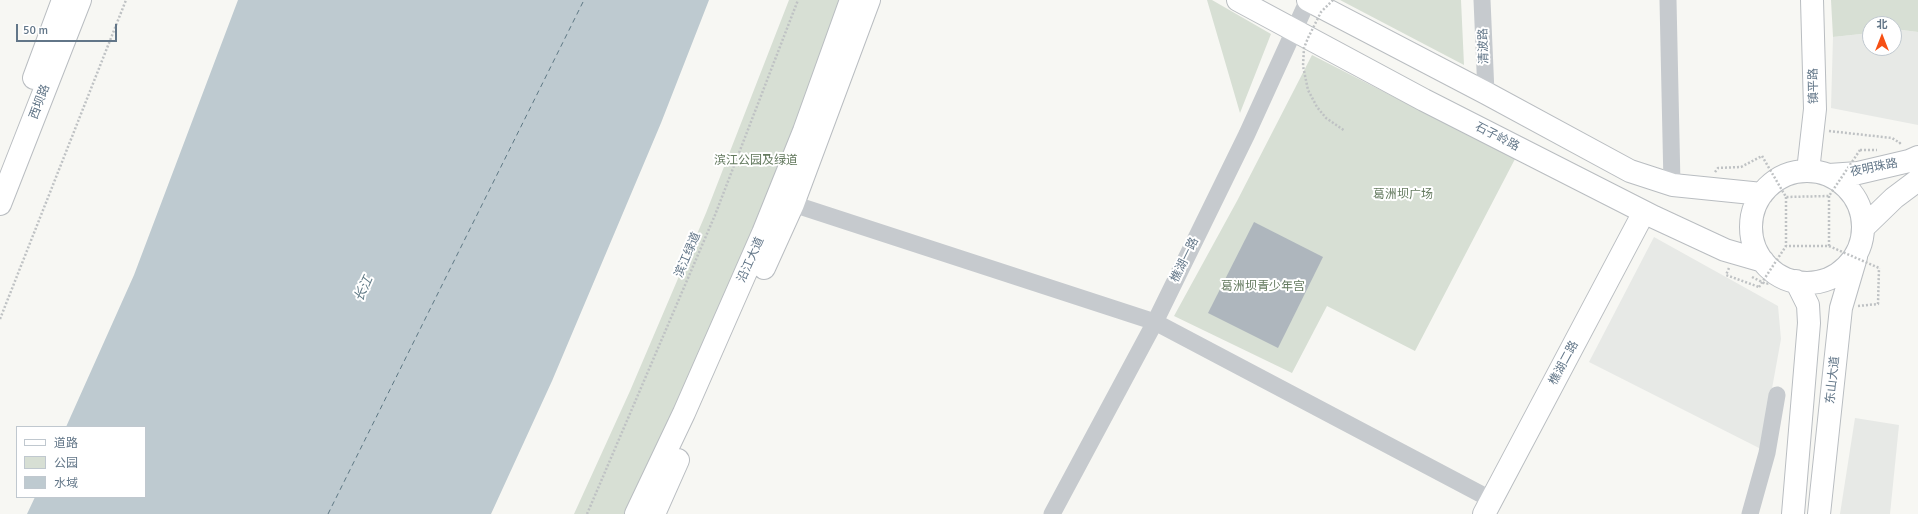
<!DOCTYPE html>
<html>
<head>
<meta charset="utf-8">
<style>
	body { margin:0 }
	#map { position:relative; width:1918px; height:514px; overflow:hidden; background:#f7f7f3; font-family:Signika,"Noto Sans SC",sans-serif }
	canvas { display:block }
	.legend { position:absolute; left:16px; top:426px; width:130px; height:72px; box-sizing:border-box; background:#fff; border:1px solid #c0c8cf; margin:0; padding:5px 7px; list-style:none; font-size:12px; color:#627688 }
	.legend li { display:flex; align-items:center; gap:8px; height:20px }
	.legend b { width:20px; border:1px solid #c0c8cf }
	.north { position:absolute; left:1862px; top:16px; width:40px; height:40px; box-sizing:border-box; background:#fff; border:1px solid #c0c8cf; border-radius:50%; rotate:0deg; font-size:11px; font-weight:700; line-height:16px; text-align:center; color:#627688 }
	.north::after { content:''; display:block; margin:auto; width:14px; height:18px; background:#f65014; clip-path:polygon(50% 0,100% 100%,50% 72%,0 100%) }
	.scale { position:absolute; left:16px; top:24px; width:101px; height:18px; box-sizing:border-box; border:2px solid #627688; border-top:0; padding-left:5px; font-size:12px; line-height:14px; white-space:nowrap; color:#627688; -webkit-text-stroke:3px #fff; paint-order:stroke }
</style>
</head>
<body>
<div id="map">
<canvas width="1918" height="514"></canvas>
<ul class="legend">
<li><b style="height:5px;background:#fff"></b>道路</li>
<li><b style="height:11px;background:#d7dfd4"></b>公园</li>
<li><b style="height:11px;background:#becad0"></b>水域</li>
</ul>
<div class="north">北</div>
<div class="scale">50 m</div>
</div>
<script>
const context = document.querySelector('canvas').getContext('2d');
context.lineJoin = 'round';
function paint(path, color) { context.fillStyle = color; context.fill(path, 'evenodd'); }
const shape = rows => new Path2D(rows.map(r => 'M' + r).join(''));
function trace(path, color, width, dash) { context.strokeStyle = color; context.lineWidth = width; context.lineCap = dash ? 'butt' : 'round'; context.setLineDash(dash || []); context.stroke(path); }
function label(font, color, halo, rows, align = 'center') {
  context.font = font + ' Signika,"Noto Sans SC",sans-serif'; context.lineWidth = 4; context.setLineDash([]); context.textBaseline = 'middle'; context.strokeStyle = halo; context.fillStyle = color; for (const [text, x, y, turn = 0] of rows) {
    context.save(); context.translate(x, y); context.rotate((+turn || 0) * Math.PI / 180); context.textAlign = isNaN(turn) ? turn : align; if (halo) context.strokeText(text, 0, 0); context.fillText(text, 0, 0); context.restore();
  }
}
paint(shape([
	[1894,29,1918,32,1918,125,1831,108,1833,37,1870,33,1870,48,1894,48],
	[1654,237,1778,306,1781,339,1761,449,1589,362],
	[1855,418,1899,425,1890,514,1840,514]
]), '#e7e9e6');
paint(shape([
	[789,0,841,0,780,173,734,278,626,514,574,514,630,391,706,213],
	[1207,0,1212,0,1271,34,1240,113],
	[1340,0,1461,0,1464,65],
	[1831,0,1918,0,1918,32,1894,29,1894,24,1870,24,1870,33,1833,37],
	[1312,55,1515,159,1415,351,1327,306,1292,373,1174,316,1237,201]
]), '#d7dfd4');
paint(shape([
	[238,0,709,0,661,123,552,381,491,514,27,514,35,497,145,497,145,427,66,427,134,275]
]), '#becad0');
trace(shape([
	[328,514,584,0]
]), '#5e7884', 1, [5, 4]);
paint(shape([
	[1254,222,1323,257,1278,348,1208,313]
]), '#aeb6bd');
const major = shape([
	[1238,0,1424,100,1654,217,1725,250,1763,261],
	[1308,0,1486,93,1630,171,1673,185,1762,194],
	[34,78,63,0],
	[1808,171,1815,109,1812,0],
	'1751 227a56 56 0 1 1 112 0a56 56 0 1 1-112 0Z',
	[1829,175,1858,173,1909,161,1918,157],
	[0,204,80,0],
	[1863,228,1894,198,1918,180],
	[764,268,793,204,869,0],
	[636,514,684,413,763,233,804,131,851,0],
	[654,514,678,460],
	[1484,514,1644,212],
	[1793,514,1809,323,1808,305,1796,281],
	[1819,514,1841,308,1856,257]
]);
trace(major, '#b9bdc1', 24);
trace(shape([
	[1829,131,1892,138,1900,143,1897,144],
	[1860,150,1877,150],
	[1715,172,1718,168,1741,167,1762,156],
	[1786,197,1786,246,1829,246,1829,196],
	[1729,268,1726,275,1759,287],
	[1752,277,1766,284,1781,280],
	[1858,306,1878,304,1879,268],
	[0,319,126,0],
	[587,514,715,215,798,0]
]), '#bfc2c4', 2.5, [2, 2]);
trace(shape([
	[1482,0,1486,93],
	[1668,0,1672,184],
	[793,204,1155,322,1492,500],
	[1052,514,1155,322,1247,134,1308,0],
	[1750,514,1767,453,1777,395]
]), '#c6cace', 17);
trace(major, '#fff', 22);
trace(shape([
	[1333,0,1321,12,1308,38,1304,48,1303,66,1308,90,1317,107,1326,118,1345,131],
	[1762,156,1786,197,1829,196,1860,150],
	[1829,246,1879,268],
	[1759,287,1786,246]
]), '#bfc2c4', 2.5, [2, 2]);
label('12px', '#627688', '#fff', [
	["清波路",1484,46,-92],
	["镇平路",1814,86,-91],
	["西坝路",40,102,-69],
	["石子岭路",1497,137,27],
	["夜明珠路",1874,168,-11],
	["滨江绿道",688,255,-67],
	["沿江大道",751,260,-66],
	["樵湖一路",1185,260,-64],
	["樵湖二路",1564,363,-62],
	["东山大道",1833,380,-84]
]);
label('12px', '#63795e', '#fff', [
	["滨江公园及绿道",756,161],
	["葛洲坝广场",1403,195],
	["葛洲坝青少年宫",1263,287]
]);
label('italic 13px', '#5e7884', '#fff', [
	["长江",364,289,-66]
]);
</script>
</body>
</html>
